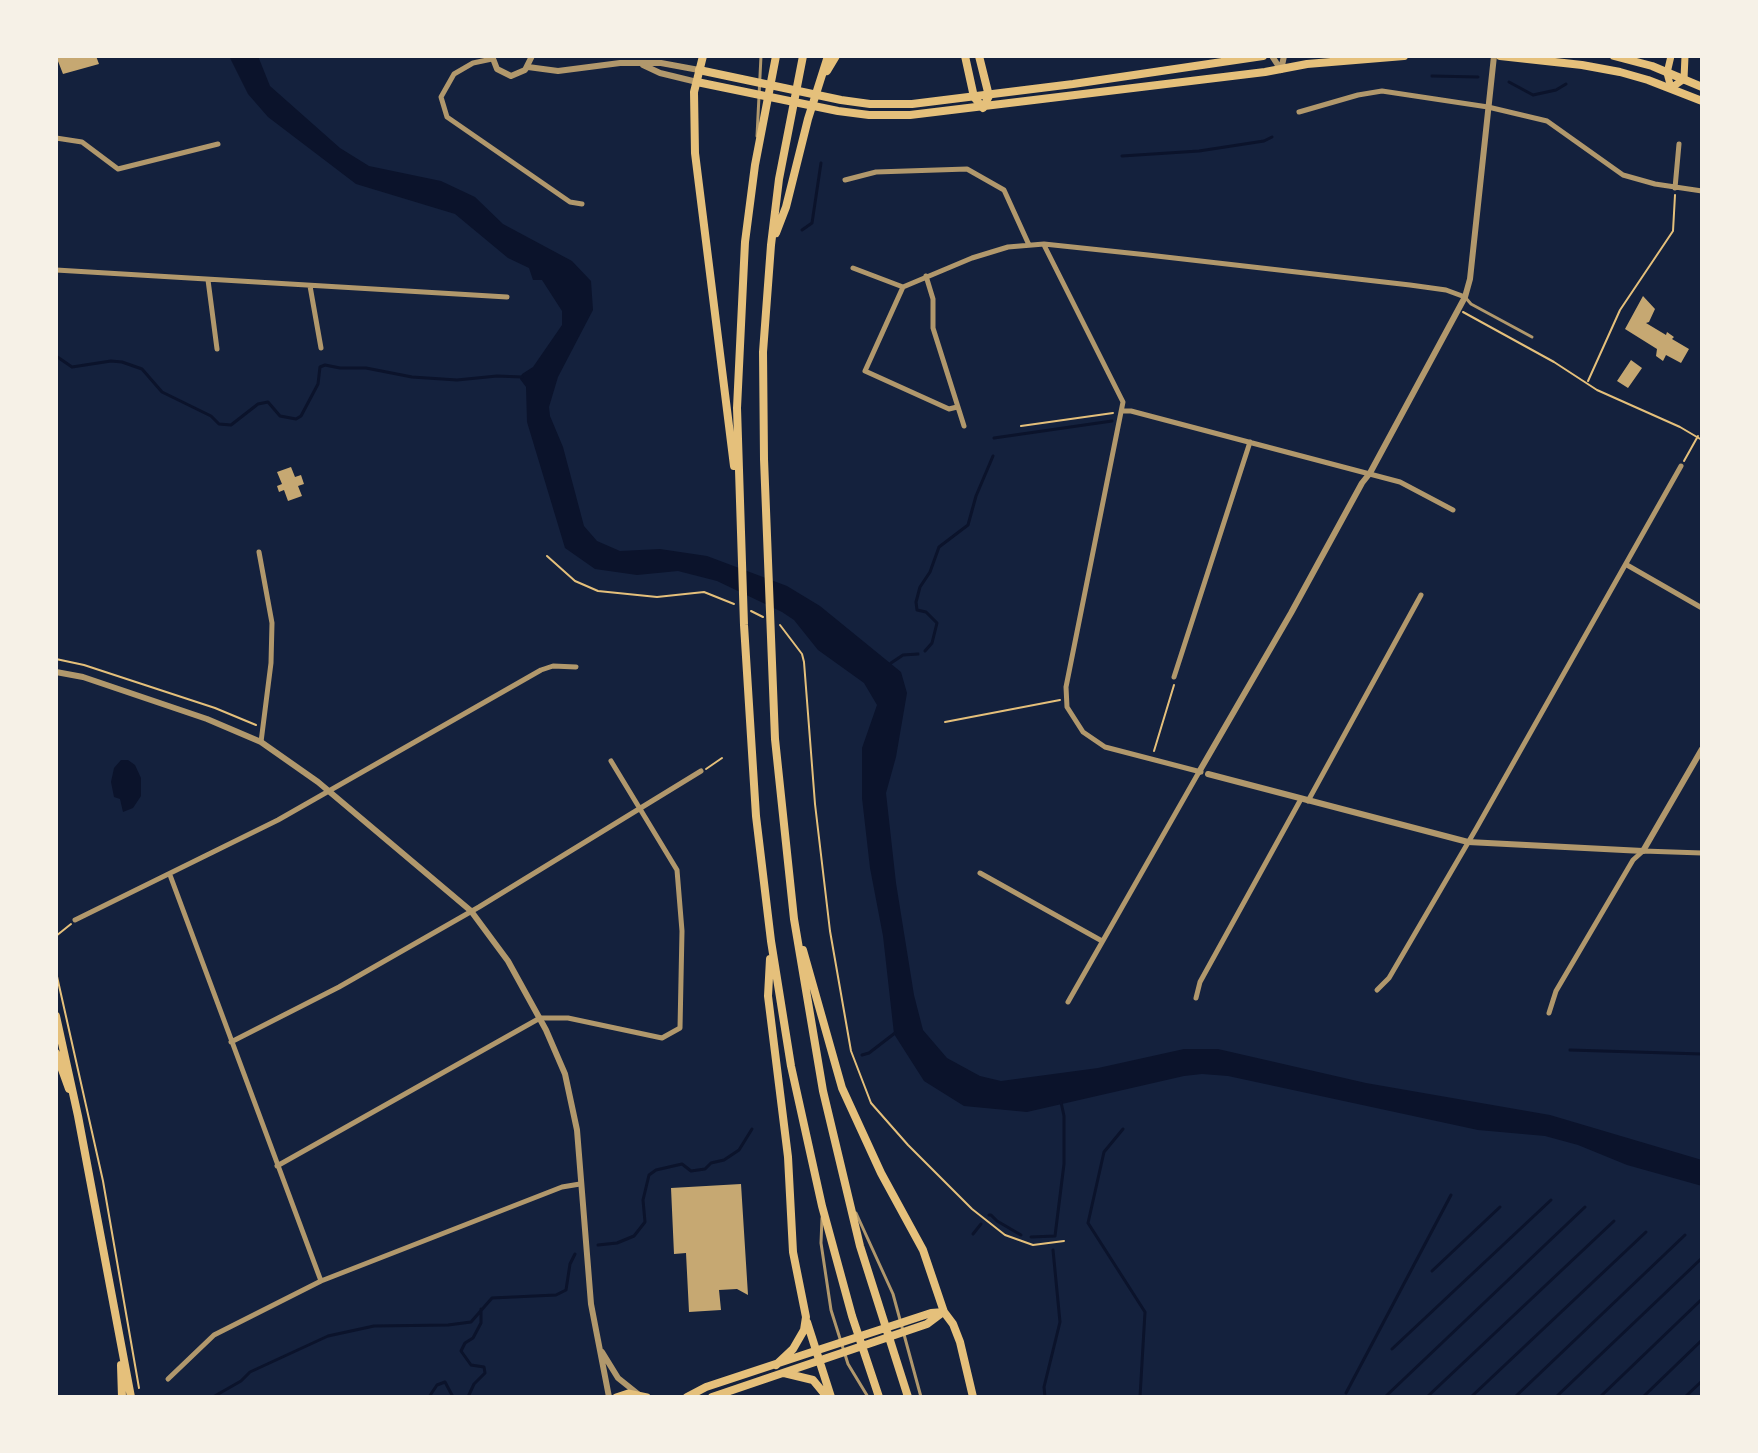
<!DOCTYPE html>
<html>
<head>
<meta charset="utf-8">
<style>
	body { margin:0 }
	#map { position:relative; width:1758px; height:1453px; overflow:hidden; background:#14213d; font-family:"Libre Baskerville",serif }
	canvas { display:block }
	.frame { position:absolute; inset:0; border:58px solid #f6f1e7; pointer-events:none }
</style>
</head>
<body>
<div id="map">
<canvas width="1758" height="1453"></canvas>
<div class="frame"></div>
</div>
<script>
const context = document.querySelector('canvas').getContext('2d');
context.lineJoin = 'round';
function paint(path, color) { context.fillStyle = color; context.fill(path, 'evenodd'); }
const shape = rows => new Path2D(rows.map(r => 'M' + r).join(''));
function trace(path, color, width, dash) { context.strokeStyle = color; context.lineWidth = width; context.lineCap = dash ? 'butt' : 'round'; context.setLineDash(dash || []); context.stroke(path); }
paint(shape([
	[229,56,258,56,270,86,340,148,369,166,441,181,475,197,503,224,572,261,591,281,593,310,558,377,549,407,550,416,563,447,584,526,597,541,620,551,660,549,707,556,787,586,820,606,901,672,907,693,896,757,886,793,896,883,914,995,923,1030,947,1058,980,1076,1001,1081,1098,1068,1184,1049,1218,1049,1366,1083,1550,1115,1702,1160,1702,1186,1627,1165,1578,1145,1545,1136,1478,1130,1228,1076,1202,1074,1184,1076,1027,1112,964,1106,924,1081,894,1034,883,936,870,868,862,798,862,748,877,705,864,683,818,650,794,620,782,612,717,581,678,571,637,575,595,569,565,548,527,422,526,387,520,379,522,374,533,367,562,325,562,311,542,280,533,280,529,268,508,258,455,214,356,184,268,117,248,94],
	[121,760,128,760,135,765,141,778,141,796,133,808,123,812,120,799,114,797,111,782,114,768]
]), '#0b132b');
trace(shape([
	[1432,76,1478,77],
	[1509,82,1533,95,1556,90,1566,84],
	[1122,156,1199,151,1264,141,1272,137],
	[802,230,812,223,821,163],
	[56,356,72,367,111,361,122,362,142,369,162,392,211,416,219,424,231,425,258,404,268,402,280,416,296,419,301,416,318,384,320,367,325,365,340,368,366,368,412,377,457,380,497,376,522,377],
	[994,438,1112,421],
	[925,651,932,643,937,623,926,612,917,610,916,602,920,587,930,572,939,547,968,525,976,496,993,456],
	[891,663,903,655,918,654],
	[1570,1050,1702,1054],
	[862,1055,869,1053,895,1033],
	[989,1215,991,1215,997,1221,1021,1235],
	[1088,1223,1145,1312,1140,1397],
	[1088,1223,1104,1152,1123,1129],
	[973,1234,981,1224],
	[1031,1237,1055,1236,1064,1164,1064,1116,1061,1102],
	[598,1245,617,1243,634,1236,645,1222,643,1200,649,1175,656,1170,682,1164,691,1171,705,1169,711,1163,724,1160,739,1150,752,1129],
	[1432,1271,1500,1207],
	[1392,1349,1551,1200],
	[1346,1393,1451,1195],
	[213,1397,241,1381,250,1372,328,1336,374,1326,448,1325,471,1322,492,1298,556,1295,566,1290,570,1264,575,1254],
	[429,1397,437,1385,445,1382,453,1397],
	[468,1397,474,1384,485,1373,484,1367,471,1365,461,1351,465,1343,473,1338,481,1323,481,1309],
	[1045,1397,1044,1387,1060,1322,1053,1250],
	[1385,1397,1585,1207],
	[1427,1397,1614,1221],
	[1471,1397,1646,1232],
	[1515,1397,1685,1235],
	[1556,1397,1702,1258],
	[1600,1397,1702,1299],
	[1643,1397,1702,1340],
	[1685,1397,1702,1381]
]), '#0b132b', 3);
paint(shape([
	[56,56,96,56,99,64,63,74],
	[1643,296,1655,309,1649,322,1646,323,1666,335,1667,332,1674,337,1672,339,1689,349,1681,363,1666,355,1663,361,1656,356,1657,349,1625,329],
	[1631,360,1642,368,1628,388,1617,381],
	[291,467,295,477,301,475,304,484,298,486,302,496,288,501,284,490,279,492,277,486,282,484,277,472],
	[741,1184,748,1295,737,1289,719,1290,721,1310,689,1312,686,1253,674,1254,671,1188]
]), '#c6a872');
trace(shape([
	[1463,312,1554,362,1597,390,1680,427,1702,440],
	[1588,381,1620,310,1673,231,1675,195],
	[1021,426,1113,413],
	[1684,461,1698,436],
	[547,556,575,581,598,591,657,597,704,592,734,604],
	[751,611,763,617],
	[780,625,802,654,804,662,815,804,830,931,851,1051,871,1103,908,1145,972,1209,1005,1235,1033,1245,1064,1241],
	[56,659,84,665,215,708,256,725],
	[945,722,1060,700],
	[1154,751,1174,685],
	[706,769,722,758],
	[56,936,71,924],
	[56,972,103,1181,139,1388]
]), '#e5c07b', 2);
trace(shape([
	[757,136,761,56],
	[1465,297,1471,304,1532,337],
	[856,1213,893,1294,921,1397],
	[822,1218,821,1243,831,1310,848,1364,868,1397]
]), '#b1986c', 3);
trace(shape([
	[492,59,473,63,454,74,441,97,447,117,570,202,582,204],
	[1299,112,1358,95,1382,91,1488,107,1547,121,1623,175,1655,184,1702,191],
	[56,138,82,142,118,169,218,144],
	[845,180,876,172,967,169,1004,190,1029,245],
	[1675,188,1679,144],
	[1044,245,1123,402,1066,687,1067,707,1083,732,1105,747,1201,772],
	[853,268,903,287],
	[56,270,507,297],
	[926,276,933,299,933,328,964,426],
	[208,280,217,349],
	[310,286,321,348],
	[957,407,949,409,865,371,903,287,972,258,1008,247,1044,244,1148,255,1410,285,1446,290,1465,297],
	[1122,411,1131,411,1400,482,1453,510],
	[259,552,272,623,271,663,261,742],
	[1627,565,1702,608],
	[1174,677,1250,442],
	[1308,801,1421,595],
	[980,873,1102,941],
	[170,875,321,1281],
	[75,920,278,820,541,670,553,666,576,667],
	[1377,990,1389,978,1476,829,1681,466],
	[1196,998,1200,982,1301,799],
	[1068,1002,1199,772],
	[1549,1013,1556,991,1633,860,1643,851,1702,853],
	[231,1042,339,987,479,907,701,771],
	[277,1166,540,1018,568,1018,662,1038,680,1028,682,931,677,870,611,761],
	[168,1379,214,1335,321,1281,562,1187,580,1184]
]), '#b1986c', 5);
trace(shape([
	[492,56,497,69,511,76,525,70,532,56],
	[1272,56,1281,70],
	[643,65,660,73,697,82],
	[528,67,558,71,620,63,661,63,699,70],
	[1281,70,1284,56],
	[56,672,83,677,207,719,261,742,318,782,471,911,508,961,546,1030,565,1074,577,1130,591,1304,609,1397],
	[1199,772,1291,613,1362,483,1370,473,1465,297,1470,279,1494,56],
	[1208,774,1468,842,1643,851,1702,749],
	[602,1352,618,1378,638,1394]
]), '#b1986c', 6);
trace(shape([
	[1671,56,1667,73,1671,88,1684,79,1685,56],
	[616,1397,628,1393,647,1397]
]), '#e5c07b', 7);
trace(shape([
	[1500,56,1582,65,1620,72,1648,80,1702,101],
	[1614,56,1652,66,1702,87],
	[699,70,841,100,870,104,912,104,1073,84,1263,56],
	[697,82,838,111,869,115,910,115,1265,72,1307,64,1404,56],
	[56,1016,78,1116,131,1397],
	[56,1053,69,1089],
	[121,1365,122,1397]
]), '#e5c07b', 8);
trace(shape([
	[703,56,694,92,695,153,734,466],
	[776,56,755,165,745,242,737,408,744,625,756,816,771,941,791,1066,822,1206,852,1316,879,1397],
	[803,56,779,179,771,245,763,352,764,459,775,739,794,919,823,1091,860,1246,908,1397],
	[965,56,974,97,983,108,989,96,979,56],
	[827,71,836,56],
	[776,233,786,207,808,119,828,56],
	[803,950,842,1088,881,1173,923,1250,944,1312,953,1324,960,1342,973,1397],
	[770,959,768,996,788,1157,793,1252,806,1317,804,1330,793,1349,776,1365],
	[807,1322,831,1397],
	[784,1373,813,1380,827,1397],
	[687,1397,706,1387,815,1351,931,1313,944,1312],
	[712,1397,927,1324,943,1312]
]), '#e5c07b', 8);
</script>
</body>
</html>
